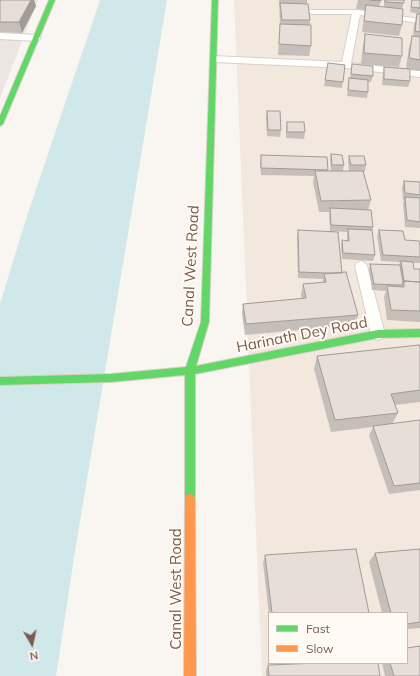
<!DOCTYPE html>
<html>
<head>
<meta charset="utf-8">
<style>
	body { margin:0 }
	#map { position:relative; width:420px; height:676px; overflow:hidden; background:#f9f5f0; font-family:Mulish,sans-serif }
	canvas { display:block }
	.legend { position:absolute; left:268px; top:612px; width:140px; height:52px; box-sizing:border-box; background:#fffaf3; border:1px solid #cabbb1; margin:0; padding:5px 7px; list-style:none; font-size:12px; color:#7a5c4d }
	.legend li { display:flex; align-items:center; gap:8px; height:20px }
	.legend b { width:20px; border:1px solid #cabbb1 }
	.north { position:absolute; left:12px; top:624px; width:40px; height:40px; -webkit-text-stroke:3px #fffaf3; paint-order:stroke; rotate:171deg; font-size:11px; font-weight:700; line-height:16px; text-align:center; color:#7a5c4d }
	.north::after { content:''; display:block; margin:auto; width:14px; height:18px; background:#7a5c4d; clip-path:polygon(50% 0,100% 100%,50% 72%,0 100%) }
</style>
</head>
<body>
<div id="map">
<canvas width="420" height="676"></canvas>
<ul class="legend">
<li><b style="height:5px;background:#63d668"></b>Fast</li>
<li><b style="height:5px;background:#ff974d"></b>Slow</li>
</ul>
<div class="north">N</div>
</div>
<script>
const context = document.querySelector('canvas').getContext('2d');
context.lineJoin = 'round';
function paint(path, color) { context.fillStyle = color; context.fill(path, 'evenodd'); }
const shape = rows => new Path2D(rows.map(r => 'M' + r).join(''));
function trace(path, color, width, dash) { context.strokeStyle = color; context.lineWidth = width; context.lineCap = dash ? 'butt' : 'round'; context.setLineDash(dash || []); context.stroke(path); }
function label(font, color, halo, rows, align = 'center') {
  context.font = font + ' Mulish,sans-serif'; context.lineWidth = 4; context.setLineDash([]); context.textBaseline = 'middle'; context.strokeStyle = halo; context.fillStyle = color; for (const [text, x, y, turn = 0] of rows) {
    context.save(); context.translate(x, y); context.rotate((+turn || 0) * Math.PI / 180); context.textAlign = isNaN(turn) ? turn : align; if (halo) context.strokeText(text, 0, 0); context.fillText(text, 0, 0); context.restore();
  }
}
paint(shape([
	[234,0,420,0,420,676,262,676],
	[269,613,407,613,407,663,269,663]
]), '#f2e8de');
paint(shape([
	[0,0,38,0,0,98]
]), '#ede5e0');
paint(shape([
	[100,0,167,0,76,545,56,676,0,676,0,304,26,219]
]), '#d0e8ea');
const lane = shape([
	[309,10,357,10,420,19,420,23,360,15,351,63,420,71,420,77,346,68,214,62,210,59,214,56,342,62,352,14,312,14,308,12,309,10],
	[0,33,37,35,41,38,37,41,0,39,0,33],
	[361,261,365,263,367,266,385,334,383,338,378,340,373,338,371,334,355,266,357,263,361,261]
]);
const fast = shape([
	[49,0,55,0,3,124,0,126,0,116,49,0],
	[212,0,218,0,209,322,196,366,378,330,420,329,420,337,378,338,195,374,195,499,194,503,190,504,186,503,185,499,185,375,111,382,0,385,0,377,111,374,186,367,201,322,212,0]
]);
const slow = shape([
	[190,494,194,495,195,499,196,676,184,676,185,499,186,495,190,494]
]);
trace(lane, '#d7d1cb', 2);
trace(fast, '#d9d2cb', 2);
trace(slow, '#d9d2cb', 2);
paint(lane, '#fefefd');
paint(fast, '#63d668');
paint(slow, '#ff974d');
paint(shape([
	[0,0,34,0,36,6,22,33,0,32],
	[279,0,307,0,307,3,310,20,310,25,311,46,309,56,278,55,280,25],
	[358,0,381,0,379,7,384,7,384,0,404,0,402,9,402,25,399,36,362,32,365,10,356,9],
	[412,0,420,0,420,14,410,12],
	[417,14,420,14,420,71,410,70,410,81,408,87,382,85,383,73,384,67,406,69,409,47,413,36,414,25],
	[365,34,402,56,399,67,361,64,363,45],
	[328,63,345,65,342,88,324,86],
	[352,64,373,76,371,82,368,82,368,92,367,98,347,96,348,84,349,78,350,78],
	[267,111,281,130,280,137,267,136,266,117],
	[287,122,305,132,304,139,286,138,286,128],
	[331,154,344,165,343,171,349,171,348,162,349,156,366,165,365,172,363,172,371,200,368,210,373,227,372,232,375,255,373,261,342,259,341,246,342,240,347,240,347,232,330,231,329,212,319,212,313,182,314,176,261,175,260,162,261,155,328,170,328,171,331,171,330,160],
	[404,181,420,182,420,228,405,227,403,203,404,200,403,200,402,187],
	[298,230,342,273,358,315,355,325,245,335,242,314,243,304,302,299,301,295,303,284,322,283,323,279,298,278,297,236],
	[379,230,420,247,420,263,413,263,414,269,420,269,420,322,387,320,384,297,386,291,372,290,369,270,370,264,399,265,400,262,381,261,377,236],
	[420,348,420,402,395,405,398,413,392,424,420,420,420,490,389,494,369,435,373,427,331,432,314,369,317,356],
	[420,549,420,628,407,629,407,613,382,613,369,562,375,553],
	[265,555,369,613,269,613,269,615,263,563],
	[382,663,407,663,420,676,385,676],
	[268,665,380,676,266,676,266,670]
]), '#c6bfb9');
paint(shape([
	[31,0,34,0,36,6,22,33,19,22]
]), '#a19b96');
const building = shape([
	[0,0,31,0,19,22,0,22,0,0],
	[370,0,381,0,381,1,370,0],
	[385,0,404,0,404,3,385,2,385,0],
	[412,0,420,0,420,8,411,7,412,0],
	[280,3,308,4,310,20,282,20,280,3],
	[366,5,403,9,402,25,364,21,366,5],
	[417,14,420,14,420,32,415,31,417,14],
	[280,24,311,25,311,46,279,44,280,24],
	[365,34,402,38,402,56,364,53,365,34],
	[412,36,420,37,420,60,409,58,412,36],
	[328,63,345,65,343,82,325,80,328,63],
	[352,64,373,66,373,76,351,74,352,64],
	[384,67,410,69,410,81,384,79,384,67],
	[349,78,368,80,368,92,348,90,349,78],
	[267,111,280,111,281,130,268,130,267,111],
	[287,122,304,122,305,132,287,132,287,122],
	[331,154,342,155,344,165,332,165,331,154],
	[261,155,327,157,328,170,261,168,261,155],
	[349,156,364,156,366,165,351,165,349,156],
	[315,171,363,171,371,200,321,201,315,171],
	[404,181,420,182,420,195,405,193,404,181],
	[405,197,420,198,420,222,407,220,405,197],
	[330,208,371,210,373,227,331,225,330,208],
	[348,229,372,230,375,255,343,253,342,240,349,241,348,229],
	[298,230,338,232,342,273,326,273,299,272,298,230],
	[379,230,403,231,405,240,419,241,420,247,420,257,383,255,379,230],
	[401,261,413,262,414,269,420,269,420,282,404,281,401,261],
	[370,264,400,265,403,282,402,285,374,284,370,264],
	[346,272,358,315,246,324,243,304,306,298,303,284,326,282,324,274,346,272],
	[404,281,420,282,420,311,391,310,387,286,404,287,404,281],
	[419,345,420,348,420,390,391,394,398,413,335,420,317,356,419,345],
	[420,420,420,483,394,486,373,426,420,420],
	[356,549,369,613,272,613,265,555,356,549],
	[420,549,420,622,407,624,407,613,391,613,375,553,420,549],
	[420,646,420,676,394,676,390,663,407,663,407,648,420,646],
	[321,663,378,663,380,676,269,676,268,665,321,663]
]);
paint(building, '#e6ded7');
trace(building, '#a19b96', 1);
label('15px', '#7a5c4d', '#fffaf3', [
	["Canal West Road",191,266,-87],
	["Harinath Dey Road",302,335,-11],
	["Canal West Road",176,589,-90]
]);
</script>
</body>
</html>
